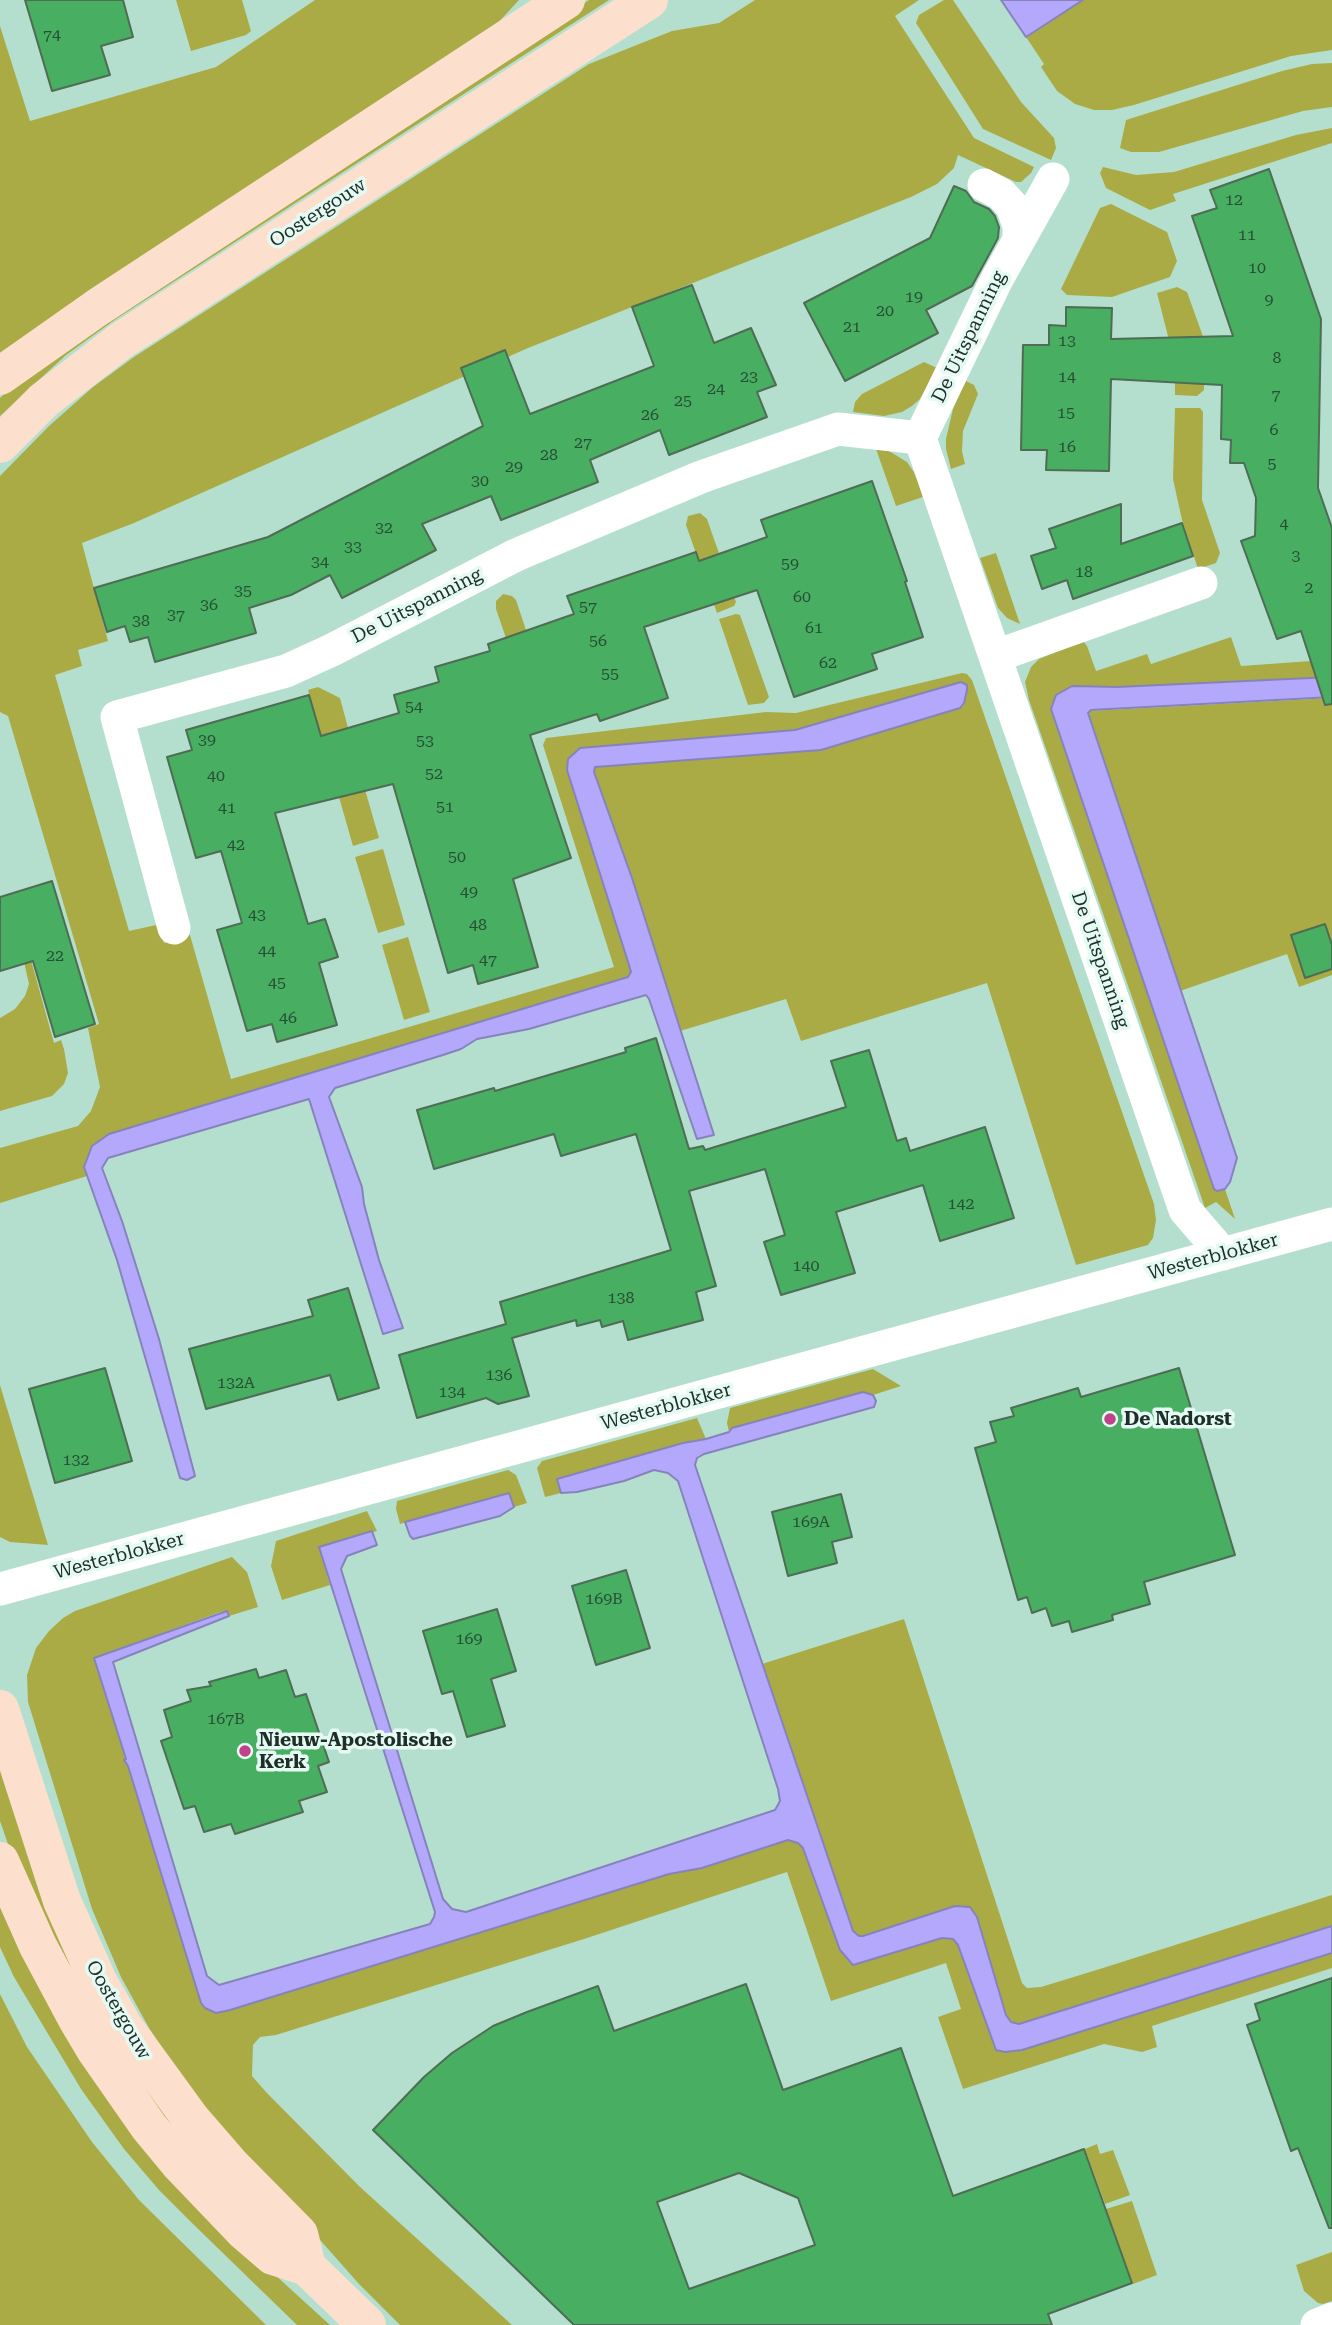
<!DOCTYPE html>
<html>
<head>
<meta charset="utf-8">
<style>
	body { margin:0 }
	canvas { display:block; background:#b4dfce }
</style>
</head>
<body>
<canvas width="1332" height="2325"></canvas>
<script>
const context = document.querySelector('canvas').getContext('2d');
context.lineJoin = 'round';
function paint(path, color) { context.fillStyle = color; context.fill(path, 'evenodd'); }
const shape = rows => new Path2D(rows.map(r => 'M' + r).join(''));
function trace(path, color, width, dash) { context.strokeStyle = color; context.lineWidth = width; context.lineCap = dash ? 'butt' : 'round'; context.setLineDash(dash || []); context.stroke(path); }
function label(font, color, halo, rows, align = 'center') {
  context.font = font + ' "Roboto Serif",serif'; context.lineWidth = 7; context.setLineDash([]); context.textBaseline = 'middle'; context.strokeStyle = halo; context.fillStyle = color; for (const [text, x, y, turn = 0] of rows) {
    context.save(); context.translate(x, y); context.rotate((+turn || 0) * Math.PI / 180); context.textAlign = isNaN(turn) ? turn : align; if (halo) context.strokeText(text, 0, 0); context.fillText(text, 0, 0); context.restore();
  }
}
paint(shape([
	[176,0,242,0,251,31,246,35,191,51],
	[315,0,519,0,470,53,0,356,0,26,30,121,216,67],
	[589,0,609,0,116,319,66,355,0,416,0,398,19,380],
	[755,0,919,0,895,16,974,138,1034,167,1031,173,1021,182,1016,182,958,155,954,168,937,184,911,197,528,348,134,523,82,543,108,641,78,650,82,666,55,675,129,931,156,925,164,943,190,935,231,1079,614,967,543,745,546,738,766,712,796,713,962,673,967,674,972,680,1154,1204,1156,1220,1153,1238,1148,1245,1076,1265,987,983,801,1041,786,999,680,1031,594,772,595,767,821,750,961,682,795,730,580,748,576,751,568,759,629,965,631,972,628,977,109,1134,84,1167,87,1176,0,1203,0,1148,78,1126,91,1111,100,1087,88,1028,99,1024,8,716,0,712,0,476,49,426,93,387,134,357,589,64,672,31,719,23],
	[944,0,953,0,1021,102,1054,138,1056,148,1051,160,983,129,916,23,919,15],
	[1083,0,1332,0,1332,50,1291,56,1134,105,1112,110,1094,110,1075,104,1057,91,1041,67,1044,64,1026,37],
	[1332,63,1332,107,1303,111,1159,152,1131,152,1120,148,1126,120,1282,71,1312,64],
	[1332,128,1332,143,1173,194,1176,201,1150,210,1106,188,1100,173,1103,167,1136,175,1174,172,1296,135],
	[1111,204,1167,232,1177,261,1170,277,1112,297,1067,295,1061,289,1100,208],
	[1177,287,1187,292,1205,342,1204,390,1197,396,1175,395,1175,364,1157,293],
	[924,362,937,368,920,399,912,406,902,412,884,416,853,412,855,402,862,394],
	[966,381,974,385,978,394,963,431,962,451,965,464,951,469,946,449,946,439,953,409],
	[1175,408,1200,408,1203,412,1202,500,1220,553,1216,563,1198,569,1182,520,1173,479],
	[876,449,889,451,907,462,920,481,923,497,896,506],
	[700,513,707,519,736,602,734,606,717,613,686,525,688,516],
	[996,553,1020,624,1007,618,998,608,980,558],
	[503,594,512,596,516,600,531,645,537,728,496,609,496,601],
	[736,614,740,615,769,697,764,703,748,705,719,619],
	[1231,637,1241,666,1311,661,1316,678,1117,687,1072,686,1056,695,1051,709,1214,1189,1218,1191,1225,1189,1235,1219,1216,1202,1205,1208,1029,700,1025,682,1031,667,1039,659,1083,641,1087,646,1096,671,1147,654,1151,664],
	[318,687,340,698,354,750,327,758,308,690],
	[1332,698,1332,975,1299,987,1287,954,1180,991,1090,721,1089,711],
	[357,762,379,838,353,846,331,769],
	[383,849,405,925,378,933,355,857],
	[408,937,430,1012,404,1020,382,945],
	[31,960,54,1043,61,1040,64,1049,68,1073,64,1084,52,1096,0,1111,0,1018,15,1009,25,996,29,984,24,962],
	[873,1369,901,1386,873,1395,863,1392,729,1432,727,1423,730,1408],
	[0,1385,48,1545,10,1542,0,1537],
	[697,1418,706,1439,683,1443,557,1479,561,1493,545,1497,537,1468,542,1461],
	[508,1470,516,1475,527,1503,514,1507,509,1493,400,1524,396,1509,397,1501],
	[367,1511,377,1531,319,1547,330,1585,282,1600,271,1566,276,1541],
	[232,1557,247,1572,258,1607,229,1616,227,1611,220,1612,94,1658,201,2003,216,2013,669,1874,702,1868,788,1840,798,1843,803,1848,840,1950,947,1937,953,1939,958,1945,996,2050,1005,2052,1022,2050,1332,1953,1332,1968,1152,2026,1157,2047,1142,2052,1104,2044,963,2089,938,2017,961,2009,946,1963,831,2001,787,1872,584,1939,276,2035,260,2037,253,2045,252,2076,266,2092,359,2186,512,2325,400,2325,359,2284,198,2102,149,2028,121,1977,92,1909,28,1702,27,1675,36,1648,49,1631,63,1618,75,1611],
	[904,1619,1022,1983,1027,1988,1041,1987,1103,1968,1332,1895,1332,1926,1019,2024,1008,2020,955,1906,863,1936,855,1934,850,1927,762,1664],
	[0,1745,39,1872,234,2202,117,2059,16,1867,0,1821],
	[0,1896,206,2212,330,2325,297,2325,192,2223,159,2190,124,2149,81,2089,14,1977,0,1947],
	[0,1994,27,2047,92,2142,139,2200,266,2325,0,2325],
	[1097,2144,1100,2154,1113,2150,1130,2195,1105,2204,1085,2149],
	[1132,2201,1157,2275,1133,2284,1106,2209],
	[1332,2252,1332,2301,1323,2304,1318,2303,1304,2291,1296,2265]
]), '#abab45');
const water = shape([
	[1001,0,1083,0,1026,37,1001,0],
	[1332,677,1332,697,1091,710,1088,713,1237,1158,1230,1182,1225,1189,1217,1191,1214,1189,1051,709,1056,695,1072,686,1117,687,1332,677],
	[961,682,967,685,967,690,964,703,960,708,821,750,595,767,594,772,632,878,714,1135,697,1139,649,999,646,995,529,1029,477,1039,461,1049,443,1055,335,1088,329,1097,362,1187,364,1204,379,1260,403,1328,383,1334,309,1099,108,1158,102,1168,122,1221,159,1339,195,1476,187,1480,180,1478,117,1260,84,1167,92,1146,109,1134,628,977,631,972,629,965,567,770,568,759,580,748,795,730,961,682],
	[863,1392,873,1395,876,1401,874,1407,704,1454,697,1458,695,1465,853,1931,859,1936,863,1936,955,1906,970,1907,977,1917,1006,2015,1011,2022,1019,2024,1332,1926,1332,1953,1022,2050,1005,2052,996,2050,958,1945,953,1939,942,1938,853,1965,840,1950,803,1848,798,1843,788,1840,702,1868,669,1874,230,2010,216,2013,205,2008,201,2003,128,1766,124,1760,126,1759,94,1658,227,1611,229,1616,113,1662,207,1976,219,1985,430,1924,434,1917,435,1912,319,1547,372,1531,377,1545,347,1556,341,1569,443,1899,452,1909,466,1912,775,1810,780,1801,778,1789,678,1481,668,1473,654,1470,624,1481,577,1492,561,1493,557,1479,683,1443,706,1439,729,1432,732,1428,863,1392],
	[509,1493,514,1507,500,1516,413,1539,410,1536,405,1522,509,1493]
]);
paint(water, '#b3a8fb');
trace(water, '#8683bc', 2);
const building = shape([
	[25,0,123,0,133,37,101,46,110,75,52,91,25,0],
	[1269,169,1321,319,1318,488,1332,528,1332,704,1325,705,1301,631,1277,639,1241,541,1255,536,1256,498,1244,463,1230,463,1231,440,1221,439,1222,385,1111,379,1109,471,1046,470,1047,450,1021,450,1023,345,1049,345,1049,325,1066,326,1066,307,1112,308,1111,339,1233,336,1192,216,1217,208,1210,190,1269,169],
	[954,186,966,191,974,202,989,209,995,216,999,227,998,238,972,286,926,310,938,333,845,381,804,303,930,238,954,186],
	[692,285,714,343,751,328,776,385,757,392,767,417,669,455,660,430,590,460,598,482,501,520,491,496,422,524,436,550,342,598,330,575,291,595,249,608,256,633,155,662,148,637,130,642,125,626,107,632,94,588,268,537,483,426,461,368,505,350,530,414,654,366,632,307,692,285],
	[872,481,907,581,905,582,923,637,872,654,877,669,794,697,757,590,644,627,668,698,600,721,597,714,530,735,571,858,513,879,538,967,478,984,473,965,448,973,393,784,275,813,308,924,325,919,338,957,319,963,337,1025,277,1042,272,1024,247,1031,217,930,242,923,221,851,196,858,167,757,192,750,186,730,309,695,321,736,399,713,394,695,439,682,435,667,490,651,488,644,574,614,567,596,696,552,699,561,767,537,761,520,872,481],
	[1121,504,1121,544,1182,523,1193,556,1073,599,1067,580,1042,589,1031,556,1056,548,1049,529,1121,504],
	[52,881,95,1024,55,1037,33,961,0,971,0,897,52,881],
	[1325,924,1332,945,1332,969,1305,978,1291,935,1325,924],
	[656,1038,689,1149,703,1146,705,1150,846,1107,831,1061,869,1050,897,1141,906,1138,910,1151,985,1127,1014,1218,940,1241,923,1185,836,1212,855,1273,781,1295,764,1242,785,1235,765,1169,689,1191,716,1286,696,1292,703,1320,628,1340,623,1321,602,1327,600,1320,577,1326,576,1320,512,1338,529,1396,498,1404,486,1398,417,1418,399,1355,506,1324,500,1302,671,1250,636,1134,561,1156,554,1134,434,1169,417,1110,494,1088,495,1091,626,1052,625,1048,656,1038],
	[348,1288,379,1388,338,1400,330,1375,206,1409,189,1349,313,1316,308,1300,348,1288],
	[105,1368,132,1461,55,1483,29,1389,105,1368],
	[1179,1368,1235,1555,1144,1582,1150,1604,1112,1615,1113,1620,1072,1632,1069,1621,1052,1626,1046,1608,1032,1613,1027,1597,1018,1600,975,1448,996,1442,990,1422,1014,1416,1011,1408,1078,1388,1081,1397,1179,1368],
	[841,1494,852,1537,832,1542,837,1563,788,1576,772,1512,841,1494],
	[626,1570,650,1648,596,1665,572,1586,626,1570],
	[497,1609,516,1671,491,1679,505,1726,467,1737,453,1691,442,1694,423,1631,497,1609],
	[256,1669,259,1678,286,1670,295,1697,306,1694,329,1762,318,1766,327,1792,299,1801,303,1812,235,1834,231,1824,204,1832,195,1806,184,1809,161,1741,172,1737,164,1710,191,1701,187,1690,211,1686,209,1682,256,1669],
	[1332,1978,1332,2228,1329,2228,1298,2148,1291,2151,1247,2025,1260,2020,1255,2004,1332,1978],
	[746,1984,783,2090,901,2048,953,2196,1084,2149,1132,2283,1048,2314,1052,2325,574,2325,373,2130,424,2077,452,2053,493,2026,527,2012,598,1986,614,2031,746,1984],
	[739,2173,798,2198,815,2245,689,2289,657,2202,739,2173]
]);
paint(building, '#47ae62');
trace(building, '#4f6c54', 2);
trace(shape([
	[1053,179,996,281,920,438,1185,1210,1223,1254],
	[984,185,1001,194,1012,206,1019,226,1019,237],
	[996,656,1201,583],
	[174,928,117,717,286,671,332,650,516,555,701,477,838,429,920,438],
	[0,1589,1332,1224],
	[1317,2325,1332,2319]
]), '#fff', 33);
trace(shape([
	[0,376,98,307,566,0],
	[0,444,44,400,122,340,649,0],
	[0,1709,62,1901,98,1981,124,2027,191,2119,230,2164,299,2234,307,2267],
	[0,1861,38,1946,77,2019,96,2051,149,2127,178,2162,244,2231,273,2256,307,2267,367,2325]
]), '#fddfce', 38);
for (const [x, y, r, color] of [
	[1110,1419,7,"#c2418a"],
	[245,1751,7,"#c2418a"]
]) { const dot = new Path2D(); dot.arc(x, y, r, 0, 2 * Math.PI); context.fillStyle = color; context.fill(dot); trace(dot, '#e5faf2', 2.5); }
label('16px', '#284e36', null, [
	["74",52,35],
	["12",1234,200],
	["11",1247,235],
	["10",1257,268],
	["19",914,297],
	["9",1269,300],
	["20",885,311],
	["21",852,327],
	["13",1067,341],
	["8",1277,358],
	["23",749,377],
	["14",1067,377],
	["24",716,389],
	["7",1276,395],
	["25",683,401],
	["15",1066,413],
	["26",650,415],
	["6",1274,430],
	["27",583,443],
	["16",1067,447],
	["28",549,455],
	["5",1272,464],
	["29",514,467],
	["30",480,481],
	["4",1284,524],
	["32",384,528],
	["33",353,547],
	["3",1296,556],
	["34",320,562],
	["59",790,564],
	["18",1084,572],
	["2",1309,588],
	["35",243,591],
	["60",802,597],
	["36",209,605],
	["57",588,607],
	["37",176,615],
	["38",141,621],
	["61",814,628],
	["56",598,641],
	["62",828,663],
	["55",610,674],
	["54",414,707],
	["39",207,740],
	["53",425,741],
	["52",434,774],
	["40",216,776],
	["51",445,807],
	["41",227,808],
	["42",236,845],
	["50",457,857],
	["49",469,892],
	["43",257,915],
	["48",478,925],
	["44",267,951],
	["22",55,956],
	["47",488,960],
	["45",277,983],
	["46",288,1018],
	["142",961,1204],
	["140",806,1266],
	["138",621,1298],
	["136",499,1375],
	["132A",236,1383],
	["134",452,1392],
	["132",76,1460],
	["169A",811,1522],
	["169B",604,1599],
	["169",469,1639],
	["167B",226,1719]
]);
label('19px', '#1e2e28', '#e5faf2', [
	["Oostergouw",318,213,-33],
	["De Uitspanning",969,337,-64],
	["De Uitspanning",417,606,-27],
	["De Uitspanning",1100,960,71],
	["Westerblokker",1213,1257,-15],
	["Westerblokker",666,1407,-15],
	["Westerblokker",119,1556,-15],
	["Oostergouw",118,2010,60]
]);
label('bold 19px', '#1e2e28', '#e5faf2', [
	["De Nadorst",1124,1419],
	["Nieuw-Apostolische",259,1740],
	["Kerk",259,1762]
], 'left');
</script>
</body>
</html>
